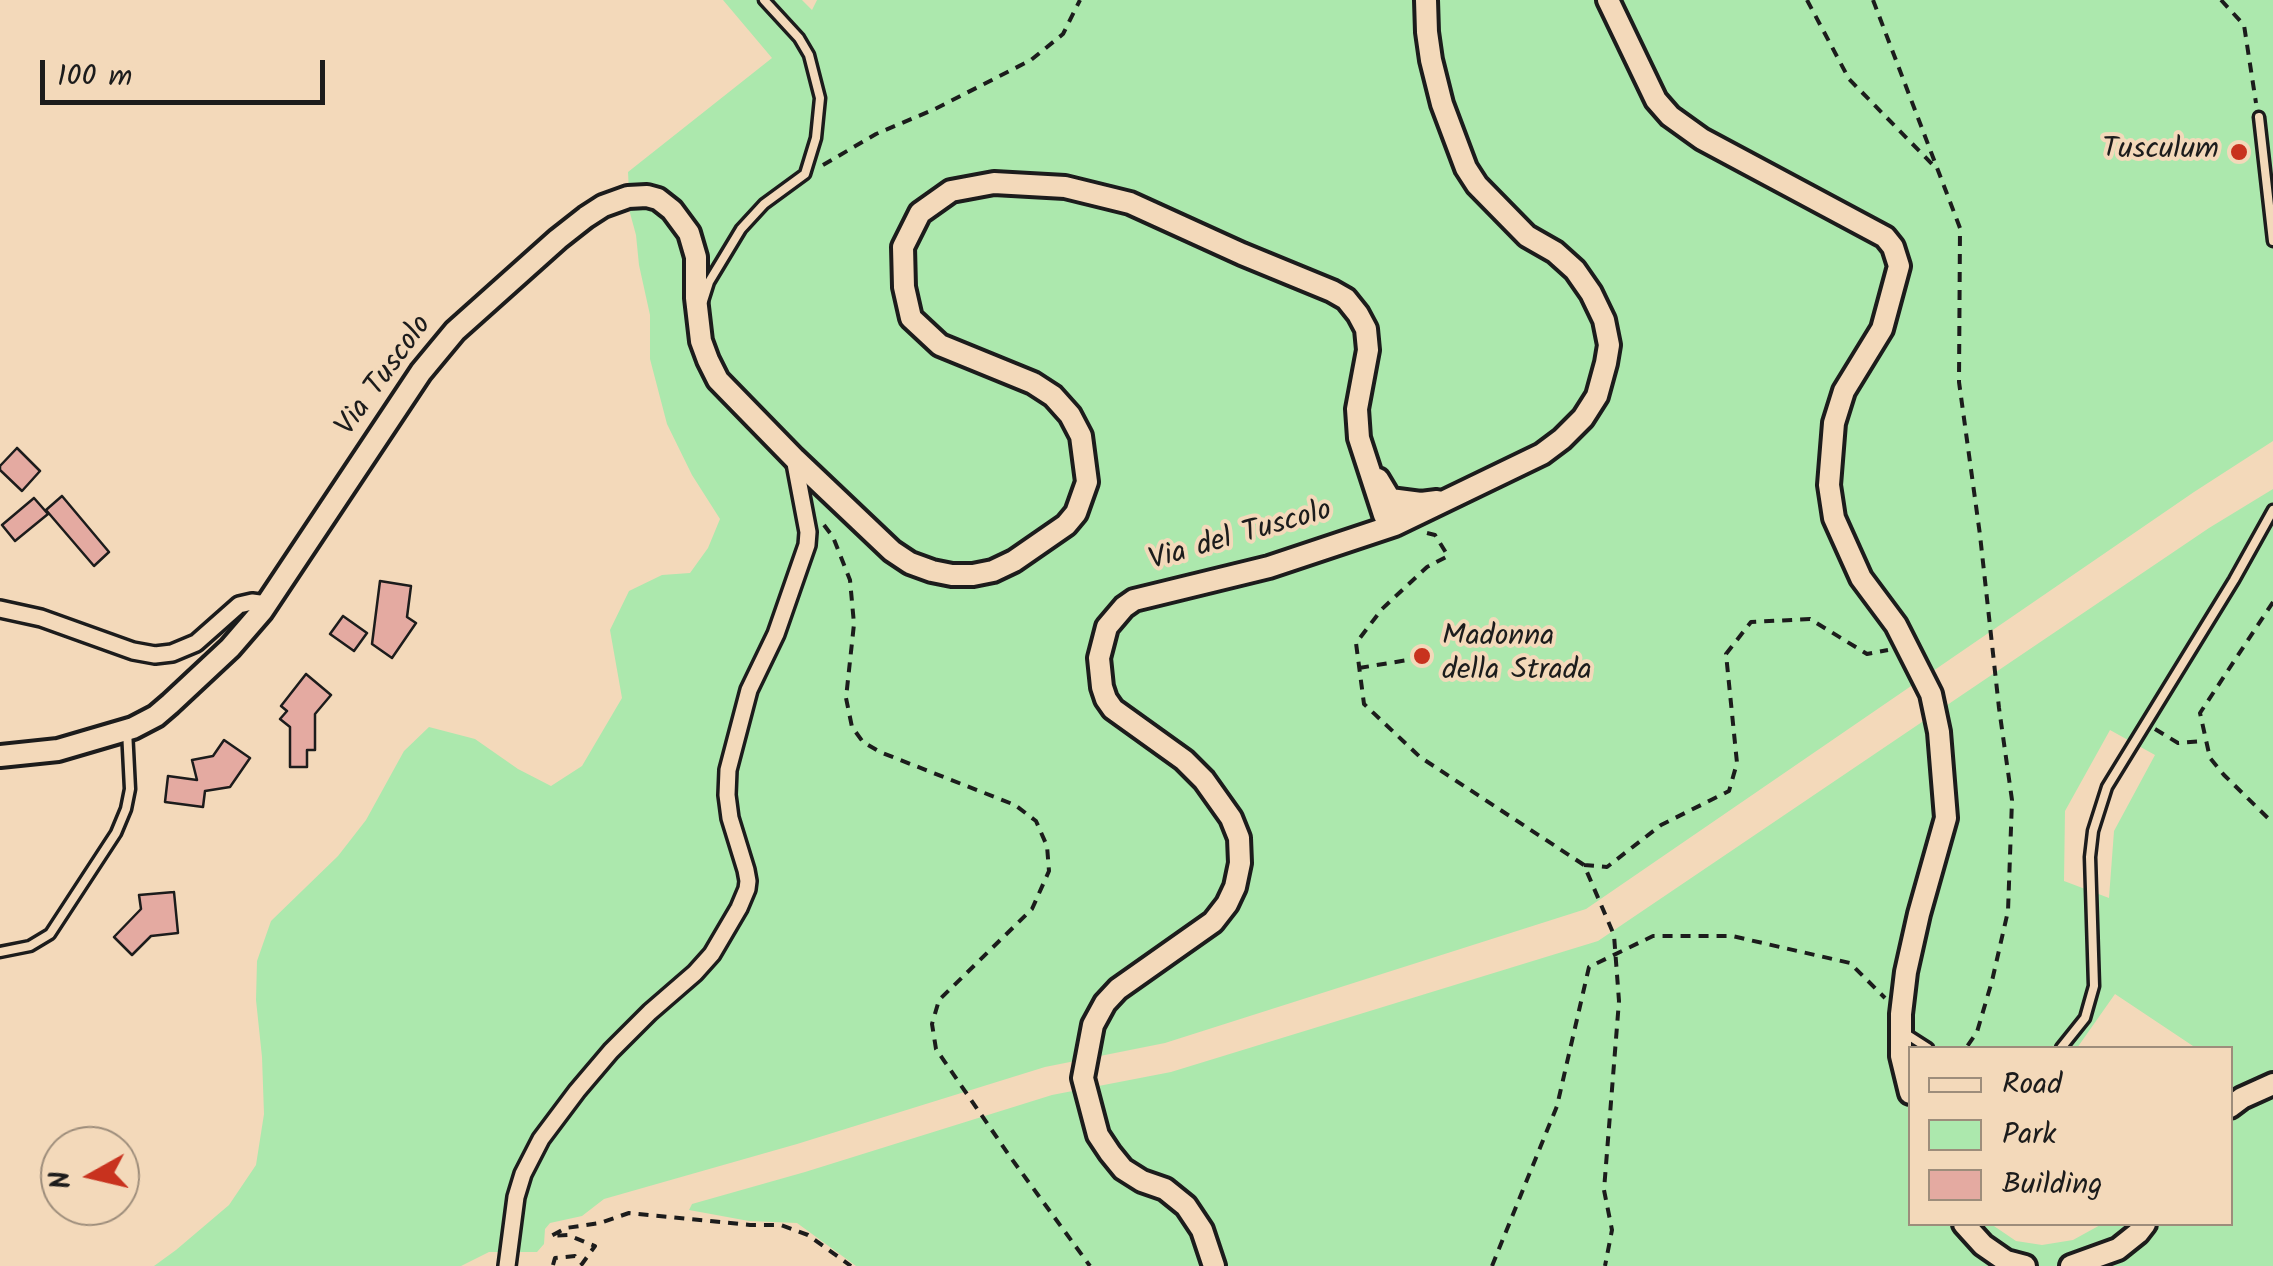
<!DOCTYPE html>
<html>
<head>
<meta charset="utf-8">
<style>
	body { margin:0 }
	#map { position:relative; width:2273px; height:1266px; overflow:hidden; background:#f3d9ba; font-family:Kalam,sans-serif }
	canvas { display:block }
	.legend { position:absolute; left:1908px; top:1046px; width:325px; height:180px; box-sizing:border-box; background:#f3d9ba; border:2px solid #9d8d7b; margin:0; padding:12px 18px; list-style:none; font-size:30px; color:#1c1c1c }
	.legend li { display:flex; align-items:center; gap:20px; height:50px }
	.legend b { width:50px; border:2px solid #9d8d7b }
	.north { position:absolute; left:40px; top:1126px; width:100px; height:100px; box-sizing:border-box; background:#f3d9ba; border:2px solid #9d8d7b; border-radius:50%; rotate:262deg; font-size:28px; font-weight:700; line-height:40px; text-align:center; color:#1c1c1c }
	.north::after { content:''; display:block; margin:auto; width:35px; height:45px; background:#c8321e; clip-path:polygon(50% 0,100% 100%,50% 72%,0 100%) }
	.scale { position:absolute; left:40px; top:60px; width:285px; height:45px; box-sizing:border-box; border:5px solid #1c1c1c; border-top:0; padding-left:12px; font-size:30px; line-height:35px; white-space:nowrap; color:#1c1c1c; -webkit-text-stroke:8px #f3d9ba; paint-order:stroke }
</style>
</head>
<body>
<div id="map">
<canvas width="2273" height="1266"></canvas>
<ul class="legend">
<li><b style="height:12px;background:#f3d9ba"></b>Road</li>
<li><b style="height:28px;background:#ace8ad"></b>Park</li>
<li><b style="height:28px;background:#e4aaa1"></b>Building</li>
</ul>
<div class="north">N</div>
<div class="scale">100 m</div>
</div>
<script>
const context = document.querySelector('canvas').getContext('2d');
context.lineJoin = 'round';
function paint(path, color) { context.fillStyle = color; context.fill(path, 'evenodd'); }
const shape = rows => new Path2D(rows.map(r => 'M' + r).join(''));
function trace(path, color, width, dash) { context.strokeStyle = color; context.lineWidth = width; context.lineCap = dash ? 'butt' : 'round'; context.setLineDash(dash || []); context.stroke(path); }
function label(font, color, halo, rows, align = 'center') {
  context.font = font + ' Kalam,sans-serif'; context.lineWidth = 8; context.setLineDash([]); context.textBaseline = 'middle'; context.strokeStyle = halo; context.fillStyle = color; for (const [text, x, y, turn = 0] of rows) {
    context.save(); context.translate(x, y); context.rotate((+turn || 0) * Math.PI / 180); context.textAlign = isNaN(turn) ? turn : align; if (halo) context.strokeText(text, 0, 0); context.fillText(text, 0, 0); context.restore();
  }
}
paint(shape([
	[723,0,802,0,812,10,817,0,2273,0,2273,441,2194,492,1586,909,1165,1043,1045,1067,797,1144,604,1199,582,1216,550,1223,545,1229,544,1244,537,1252,489,1252,461,1266,154,1266,176,1250,229,1205,256,1165,264,1114,262,1057,256,1000,257,961,271,921,338,856,366,820,404,751,429,727,475,739,518,769,551,786,582,766,622,698,610,630,629,591,662,575,690,573,708,548,720,519,692,475,667,424,650,359,650,315,639,265,636,235,630,213,628,172,772,58],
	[2273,489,2273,1266,856,1266,797,1223,749,1221,689,1210,692,1204,805,1172,1052,1095,1171,1072,1598,941,2209,528],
	[2110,730,2155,755,2114,831,2109,898,2064,881,2065,811],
	[2115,994,2196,1048,2230,1048,2230,1224,2102,1224,2073,1240,2042,1245,2016,1241,1991,1224,1910,1224,1910,1048,2077,1048]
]), '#ace8ad');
const building = shape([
	[17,448,40,471,22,491,0,470,0,466,17,448],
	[62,496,109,552,94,566,46,510,62,496],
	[34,498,48,514,15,541,2,525,34,498],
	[380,581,411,586,407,617,416,623,392,658,372,644,380,581],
	[343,616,367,633,354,651,330,634,343,616],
	[306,674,331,695,315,714,315,750,307,750,307,767,290,767,290,727,280,719,287,711,281,706,306,674],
	[224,740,250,758,230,787,205,791,203,807,165,802,168,776,197,780,192,760,213,756,224,740],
	[174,892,178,933,151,936,132,955,114,937,141,909,139,895,174,892]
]);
paint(building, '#e4aaa1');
trace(building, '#1c1c1c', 2.5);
const service = shape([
	[2259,117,2273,241],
	[703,301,709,282,741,229,764,204,805,174,816,138,820,98,809,55,799,38,764,0],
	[0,952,30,946,50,934,116,833,126,809,130,789,127,730],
	[1903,1032,1928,1048],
	[2061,1048,2085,1018,2094,986,2090,857,2093,831,2107,787,2234,580,2273,510]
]);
const minor = shape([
	[0,609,41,618,133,651,155,655,172,653,196,643,239,605,252,602,267,604],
	[507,1266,516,1197,523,1174,541,1139,577,1091,611,1051,650,1012,695,973,712,954,739,908,747,889,748,881,746,870,730,818,727,795,728,770,749,690,776,634,807,545,808,532,794,458]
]);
const tertiary = shape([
	[1608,0,1656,100,1670,116,1702,139,1885,237,1893,247,1899,266,1882,329,1844,391,1834,423,1829,485,1834,518,1861,578,1896,625,1931,694,1939,732,1946,818,1919,914,1906,972,1901,1014,1901,1056,1910,1093],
	[1378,479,1390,499,1421,503,1437,501],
	[0,756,58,750,133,728,156,716,170,704,230,648,262,611,421,372,455,331,558,239,586,217,603,206,628,197,647,196,658,199,672,210,689,233,696,257,696,298,701,341,708,360,718,380,794,458,892,551,910,563,932,571,952,575,973,575,993,571,1014,561,1066,525,1076,513,1087,482,1081,436,1070,415,1053,396,1033,383,940,345,911,318,904,287,903,247,920,213,951,191,994,183,1065,187,1130,203,1242,254,1332,291,1346,299,1358,314,1366,329,1368,350,1357,409,1359,438,1384,515,1406,519],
	[2230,1107,2242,1098,2273,1084],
	[1964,1224,1983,1245,2006,1261,2025,1266],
	[1214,1266,1202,1230,1186,1206,1165,1189,1142,1181,1123,1169,1110,1153,1098,1135,1083,1078,1093,1025,1105,1003,1118,989,1213,922,1227,904,1235,887,1240,863,1239,838,1231,818,1204,780,1184,760,1113,709,1106,699,1102,687,1099,658,1107,627,1124,607,1134,600,1269,567,1395,525,1542,454,1562,439,1583,418,1597,396,1606,363,1609,345,1604,320,1591,293,1575,270,1555,252,1527,236,1477,185,1466,168,1442,104,1431,60,1427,32,1426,0],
	[2071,1266,2118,1249,2138,1233,2145,1224]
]);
trace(service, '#1c1c1c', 15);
trace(minor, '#1c1c1c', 22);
trace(tertiary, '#1c1c1c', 28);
trace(shape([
	[1807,0,1849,79,1933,165],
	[1873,0,1960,228,1959,382,1980,535,1999,708,2012,800,2008,911,1992,981,1977,1032,1966,1048],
	[2221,0,2244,25,2256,103],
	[823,165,876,134,935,109,1031,60,1063,34,1080,0],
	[824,525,833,537,850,580,854,624,846,698,852,727,863,742,880,752,1015,805,1036,821,1047,846,1049,871,1032,909,939,1000,932,1024,936,1049,1011,1158,1090,1266],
	[1427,533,1435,535,1448,556,1427,567,1382,609,1356,643,1364,704,1420,757,1584,865,1614,935,1619,1001,1604,1190,1612,1230,1605,1266],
	[2273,602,2200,713,2210,758,2224,775,2273,823],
	[1359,668,1414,659],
	[2155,729,2178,743,2205,741],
	[1584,865,1607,867,1661,825,1729,791,1737,763,1726,654,1751,622,1810,619,1867,654,1888,650],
	[553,1265,555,1258,575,1256,582,1264,595,1246,568,1235,551,1236,566,1228,600,1223,629,1213,750,1225,781,1225,808,1235,851,1266],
	[1492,1266,1557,1106,1589,967,1653,936,1732,936,1850,963,1885,998]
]), '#1c1c1c', 4, [10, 8]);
trace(service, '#f3d9ba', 8);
trace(minor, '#f3d9ba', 15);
trace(tertiary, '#f3d9ba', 20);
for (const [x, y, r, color] of [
	[2239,152,10,"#c8321e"],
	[1422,656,10,"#c8321e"]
]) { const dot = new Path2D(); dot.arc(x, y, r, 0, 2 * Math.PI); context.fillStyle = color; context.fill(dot); trace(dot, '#f3d9ba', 4); }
label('30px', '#1c1c1c', '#f3d9ba', [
	["Tusculum",2219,152],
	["Madonna",1442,639,"left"],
	["della Strada",1442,673,"left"]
], 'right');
label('30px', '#1c1c1c', '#f3d9ba', [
	["Via Tuscolo",386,377,-54],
	["Via del Tuscolo",1241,538,-16]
]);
</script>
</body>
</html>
